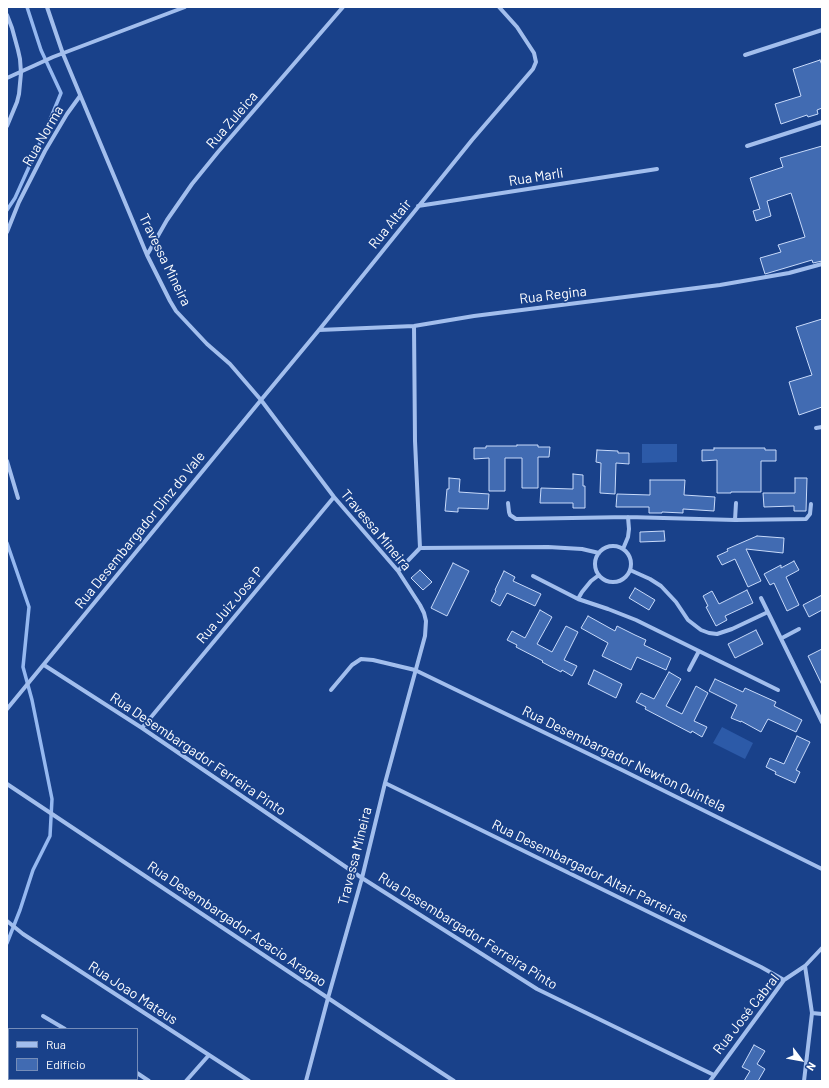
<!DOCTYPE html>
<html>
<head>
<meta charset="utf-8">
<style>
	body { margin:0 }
	#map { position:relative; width:829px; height:1088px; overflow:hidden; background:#19418a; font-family:Barlow,sans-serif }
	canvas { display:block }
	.frame { position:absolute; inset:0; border:8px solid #fff; pointer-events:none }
	.legend { position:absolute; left:8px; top:1028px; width:130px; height:52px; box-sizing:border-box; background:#19418a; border:1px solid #758db9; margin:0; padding:5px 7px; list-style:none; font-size:12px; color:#fff }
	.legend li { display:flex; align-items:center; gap:8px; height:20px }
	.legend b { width:20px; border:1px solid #758db9 }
	.north { position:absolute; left:781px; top:1040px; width:40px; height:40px; -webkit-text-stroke:3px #19418a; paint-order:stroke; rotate:122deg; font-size:11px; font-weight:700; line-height:16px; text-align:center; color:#fff }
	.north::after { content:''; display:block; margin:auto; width:14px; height:18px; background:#fff; clip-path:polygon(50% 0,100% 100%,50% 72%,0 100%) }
</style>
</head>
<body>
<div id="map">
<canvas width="829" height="1088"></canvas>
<div class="frame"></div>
<ul class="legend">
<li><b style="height:5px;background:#a2beed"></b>Rua</li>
<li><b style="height:11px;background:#416bb2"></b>Edifício</li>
</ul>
<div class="north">N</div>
</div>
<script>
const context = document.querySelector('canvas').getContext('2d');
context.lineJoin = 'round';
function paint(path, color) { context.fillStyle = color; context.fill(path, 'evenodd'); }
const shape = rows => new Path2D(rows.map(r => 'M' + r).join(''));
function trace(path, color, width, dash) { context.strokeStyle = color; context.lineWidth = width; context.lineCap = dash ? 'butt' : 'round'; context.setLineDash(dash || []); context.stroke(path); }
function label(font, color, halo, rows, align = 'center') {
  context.font = font + ' Barlow,sans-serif'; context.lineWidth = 3.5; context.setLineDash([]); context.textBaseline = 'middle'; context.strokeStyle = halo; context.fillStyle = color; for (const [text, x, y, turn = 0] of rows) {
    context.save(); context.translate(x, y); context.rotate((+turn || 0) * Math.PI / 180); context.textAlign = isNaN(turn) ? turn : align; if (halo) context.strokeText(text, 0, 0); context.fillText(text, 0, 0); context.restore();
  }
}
paint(shape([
	[642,444,677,444,677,462,642,463],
	[722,727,753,743,745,759,713,743]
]), '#2c5aa8');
trace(shape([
	[7,210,15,198,47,127,61,93,41,50,27,7],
	[7,543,29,607,23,667,32,700,52,799,50,836,33,870,20,910,7,943]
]), '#95b8f0', 3.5);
const building = shape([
	[820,60,822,65,822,108,817,110,818,114,808,117,807,115,781,124,775,104,801,96,793,69,820,60],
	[822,146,822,261,813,263,812,260,765,274,760,258,781,252,778,245,805,237,791,193,767,201,771,216,756,221,753,211,760,209,750,178,783,167,780,158,822,146],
	[822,319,822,407,799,415,789,382,812,375,796,327,822,319],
	[517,445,538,445,538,447,550,447,549,457,538,457,538,488,522,488,522,458,505,458,505,491,489,491,489,458,474,459,474,448,486,448,486,446,517,446,517,445],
	[714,448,765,448,765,450,776,450,776,461,761,461,761,492,731,492,731,493,717,493,717,460,702,461,702,450,714,450,714,448],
	[597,450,618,451,618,453,629,453,629,464,616,463,615,494,600,493,601,463,596,462,597,450],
	[573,474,583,475,583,486,585,486,585,508,573,508,573,503,540,503,541,488,573,489,573,474],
	[449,478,460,479,459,492,489,494,488,509,458,508,458,512,445,511,447,489,449,489,449,478],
	[795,478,807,478,806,511,794,511,794,506,764,507,763,493,795,493,795,478],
	[650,480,685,480,684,495,715,497,714,511,683,509,683,513,662,512,662,513,649,513,649,507,616,507,617,494,650,495,650,480],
	[664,531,665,541,640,542,640,532,664,531],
	[757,536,784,538,783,553,746,549,761,581,748,587,735,559,722,565,717,556,728,551,727,549,757,536],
	[794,561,799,570,786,577,799,605,787,611,774,583,770,585,764,574,781,565,781,568,794,561],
	[453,563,469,571,447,616,431,608,453,563],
	[420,570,432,582,423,590,411,578,420,570],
	[504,571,515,577,513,581,541,594,535,606,507,593,500,606,491,601,496,591,495,590,504,571],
	[635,588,655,600,649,610,629,598,635,588],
	[747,590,753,603,725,616,727,620,716,626,706,607,708,606,703,596,712,591,719,604,747,590],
	[822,595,822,610,809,617,803,605,822,595],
	[540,610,552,617,537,644,552,652,566,626,578,632,564,660,577,666,572,676,562,670,561,672,542,662,543,661,516,647,517,645,507,640,512,631,525,638,540,610],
	[588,616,615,631,617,626,635,635,646,640,644,645,671,658,666,670,637,657,631,670,602,656,608,643,581,628,588,616],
	[756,630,763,644,735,658,728,644,756,630],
	[822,649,822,685,808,656,822,649],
	[594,670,622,684,616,698,588,684,594,670],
	[669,672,681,679,666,706,682,714,696,686,708,693,694,721,707,727,702,737,692,731,691,733,645,709,646,707,636,702,641,693,654,699,669,672],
	[715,679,743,692,745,688,776,702,774,706,802,720,796,732,768,719,761,732,741,721,741,722,731,718,737,705,709,691,715,679],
	[797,736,810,742,796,770,800,772,795,783,775,774,776,772,766,767,770,758,784,764,797,736],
	[754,1045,765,1051,757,1064,765,1069,758,1081,744,1081,750,1071,742,1067,754,1045]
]);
paint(building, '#416bb2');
trace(building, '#c8dafa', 1);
trace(shape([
	[47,7,63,54,147,255,170,301,176,311,207,344,230,364,261,400,334,497,398,571,420,605,424,613,426,621,425,636,385,783,362,878,328,998,306,1081],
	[7,15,12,28,18,50,20,59,21,73,19,94,17,102,7,126],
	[745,55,822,30],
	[7,78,53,57,185,7],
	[747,146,822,122],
	[418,206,657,169],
	[7,232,19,202,45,151,67,114,80,96],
	[147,255,167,220,192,184,218,152,343,7],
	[414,326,415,441,420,548],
	[319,330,414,326,474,316,720,285,789,273,822,264],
	[816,428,822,427],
	[7,461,18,498],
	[508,503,509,512,510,515,516,519,628,517,735,520,806,519,810,514,811,504],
	[735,520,736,503],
	'595 564a18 18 0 1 1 36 0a18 18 0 1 1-36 0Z',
	[623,549,628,537,629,529,628,517],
	[630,570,650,579,661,586,676,602,688,620,701,630,709,633,717,634,732,629,768,612],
	[398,571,420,548,548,547,582,549,599,553],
	[533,576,578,599,608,609,636,620,778,690],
	[761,598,822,722],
	[578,599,582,592,591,581,599,575],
	[782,638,799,629],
	[44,665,142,728,362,878,537,989,714,1075],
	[689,670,699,651],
	[331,690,352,665,361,659,373,660,415,670,624,771,822,869],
	[7,709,261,400,319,330,472,140,533,69,536,62,534,53,517,27,499,7],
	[142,728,334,497],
	[385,783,761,967,784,980],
	[7,784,379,1032,454,1081],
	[7,921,23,934,249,1081],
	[812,1013,822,1014],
	[43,1016,65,1029],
	[137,1073,149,1081],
	[7,1078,11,1081],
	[186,1081,209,1055],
	[710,1081,784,980,805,966,822,948],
	[804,1081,812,1013,805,966]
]), '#a2beed', 4);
label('14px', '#fff', '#19418a', [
	["Rua Zuleica",232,120,-49],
	["Rua Norma",43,136,-60],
	["Rua Marli",536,177,-9],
	["Rua Altair",390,224,-51],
	["Travessa Mineira",165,260,64],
	["Rua Regina",553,295,-7],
	["Rua Desembargador Dinz do Vale",140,530,-51],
	["Travessa Mineira",376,530,50],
	["Rua Juiz Jose P",230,605,-50],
	["Rua Desembargador Ferreira Pinto",198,754,34],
	["Rua Desembargador Newton Quintela",624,759,26],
	["Travessa Mineira",355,856,-76],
	["Rua Desembargador Altair Parreiras",590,871,26],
	["Rua Desembargador Acacio Aragao",237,924,34],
	["Rua Desembargador Ferreira Pinto",468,931,32],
	["Rua Joao Mateus",133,993,33],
	["Rua José Cabral",746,1014,-52]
]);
</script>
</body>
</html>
